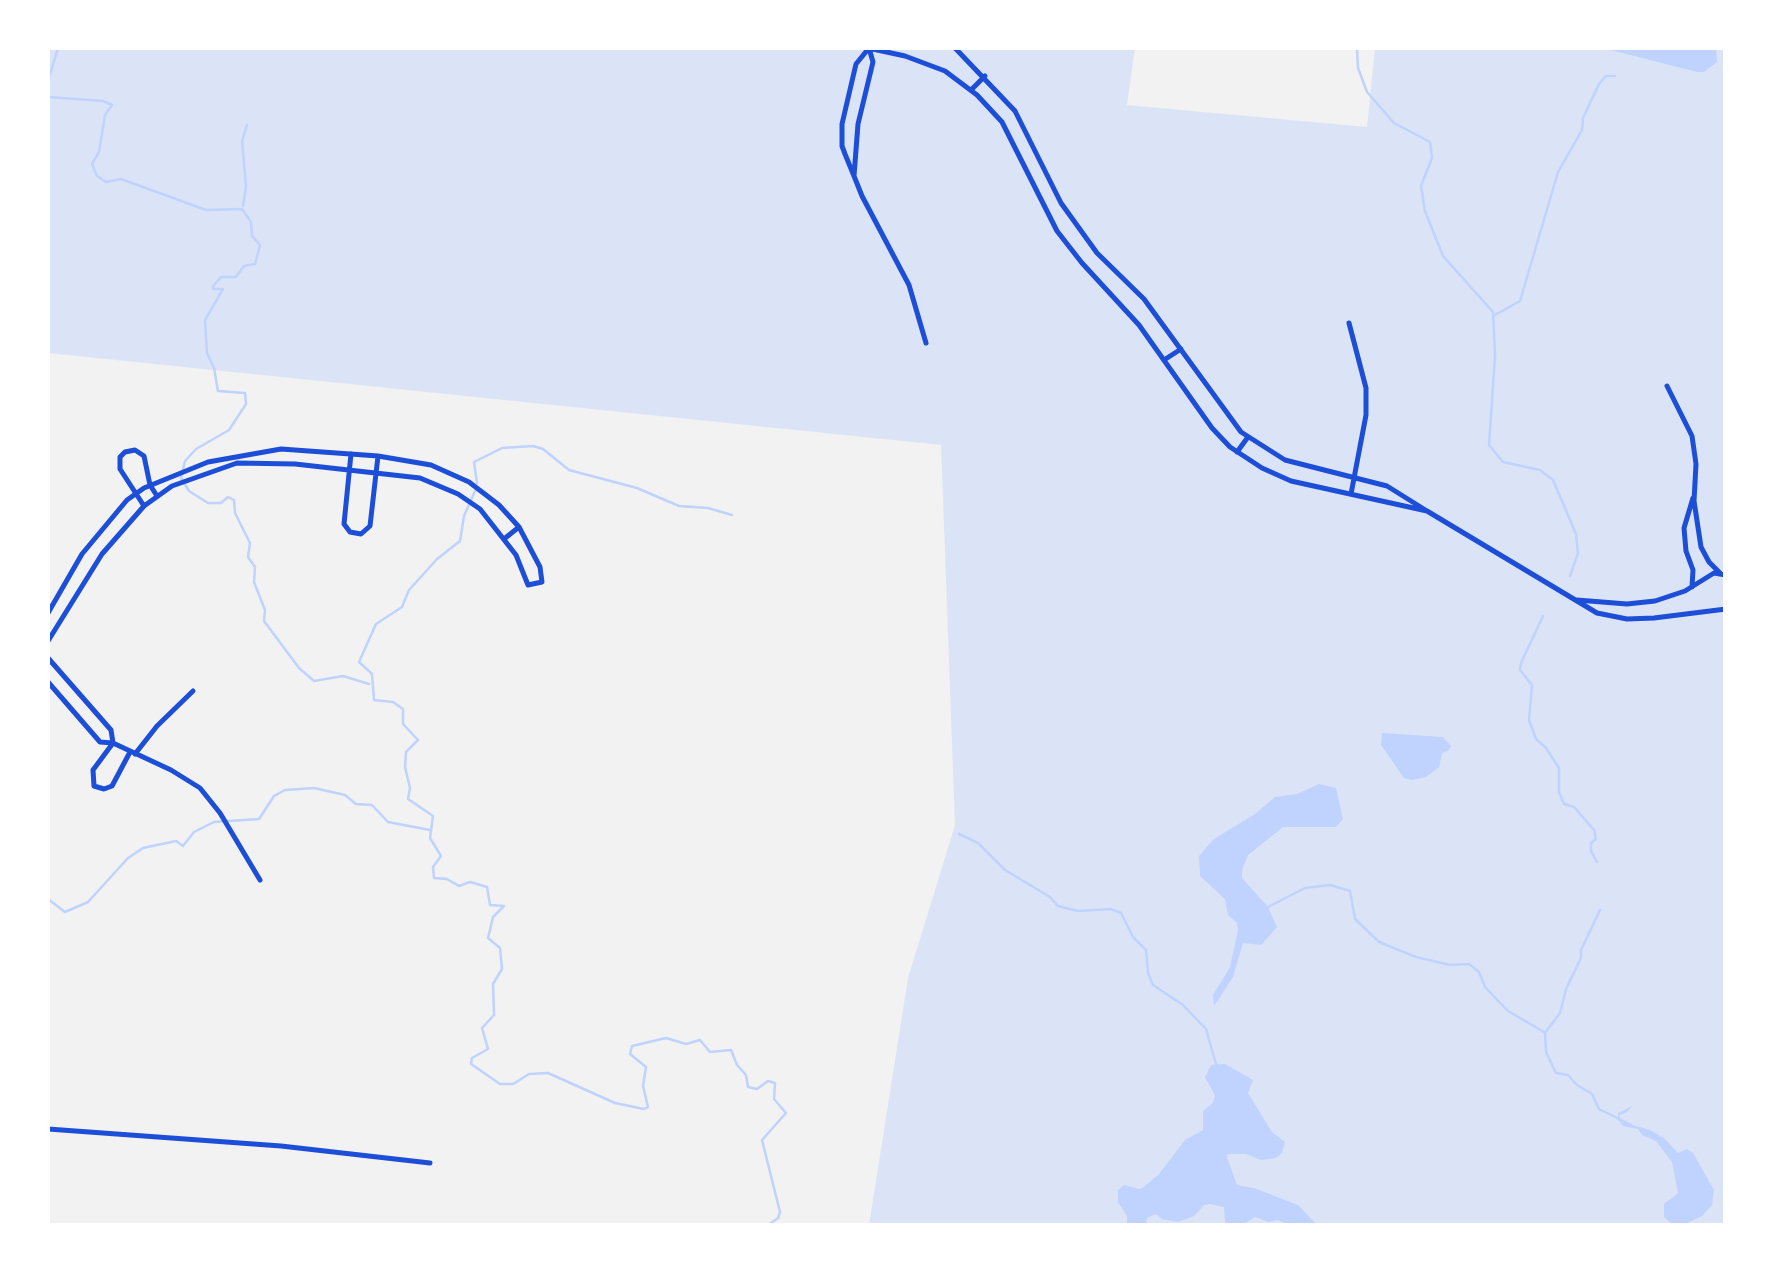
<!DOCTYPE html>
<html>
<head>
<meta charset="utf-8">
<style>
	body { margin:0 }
	#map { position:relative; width:1773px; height:1273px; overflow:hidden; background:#f2f2f2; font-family:Georgia,serif }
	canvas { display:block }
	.frame { position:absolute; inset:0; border:50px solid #fff; pointer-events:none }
</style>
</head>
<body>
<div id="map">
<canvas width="1773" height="1273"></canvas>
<div class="frame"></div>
</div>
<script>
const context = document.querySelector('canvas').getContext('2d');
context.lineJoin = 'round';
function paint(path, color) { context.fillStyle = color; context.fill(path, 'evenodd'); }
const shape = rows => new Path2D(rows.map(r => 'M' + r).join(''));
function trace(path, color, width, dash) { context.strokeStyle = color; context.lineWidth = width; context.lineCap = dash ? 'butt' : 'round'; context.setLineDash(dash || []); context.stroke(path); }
paint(shape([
	[48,48,1135,48,1127,105,1367,127,1375,48,1725,48,1725,1225,869,1225,908,978,955,825,941,445,48,353]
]), '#dbe4f7');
paint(shape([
	[1603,48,1716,48,1717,62,1704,72,1697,72],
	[1382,733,1443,737,1451,746,1448,751,1442,753,1439,767,1426,777,1412,780,1404,778,1381,745],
	[1319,784,1336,788,1343,819,1336,827,1283,827,1248,855,1242,870,1242,878,1268,907,1277,927,1261,945,1243,943,1233,977,1214,1006,1213,995,1230,967,1238,930,1237,923,1228,915,1225,899,1200,876,1199,856,1214,839,1255,814,1275,797,1297,794],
	[1225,1064,1253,1080,1248,1093,1272,1132,1285,1142,1282,1153,1276,1158,1261,1160,1246,1154,1228,1154,1227,1157,1237,1185,1254,1188,1298,1205,1317,1225,1289,1225,1278,1220,1269,1222,1255,1217,1242,1225,1231,1225,1225,1222,1224,1207,1210,1204,1204,1205,1194,1216,1178,1222,1162,1219,1156,1214,1147,1218,1146,1225,1127,1225,1127,1216,1118,1202,1118,1190,1124,1185,1140,1189,1144,1187,1159,1174,1185,1140,1203,1130,1203,1111,1213,1103,1215,1095,1205,1077,1211,1065],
	[1632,1106,1627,1112,1619,1115,1622,1122,1650,1130,1664,1138,1678,1153,1687,1149,1693,1153,1714,1190,1712,1205,1702,1216,1683,1225,1672,1224,1664,1217,1664,1204,1678,1193,1672,1162,1656,1141,1642,1135,1638,1129,1623,1126,1618,1120,1618,1113]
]), '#bfd3fe');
trace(shape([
	[1357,48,1358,68,1367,92,1394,123,1430,142,1432,158,1421,186,1425,211,1443,256,1493,312,1495,356,1489,445,1503,462,1540,470,1553,480,1576,534,1578,553,1570,576],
	[48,81,58,48],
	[48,97,103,101,112,105,105,115,99,152,92,164,97,176,106,182,121,179,206,210,242,209,251,222,252,236,260,245,255,264,244,266,236,277,221,277,213,286,213,289,223,289,205,320,207,353,214,368,218,391,245,393,246,404,229,430,196,449,185,461,181,478,189,491,208,503,221,503,228,497,234,500,235,513,250,543,248,557,255,567,254,582,265,610,264,621,299,668,314,681,343,676,369,684],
	[243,206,246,186,242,141,247,125],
	[1495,315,1520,301,1558,172,1582,130,1583,118,1599,84,1606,76,1615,76],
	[477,483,474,462,502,448,533,446,543,449,569,470,637,488,679,506,708,508,732,515],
	[475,491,464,516,460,541,437,559,409,590,402,607,376,624,359,662,372,674,374,700,393,702,403,709,403,724,418,740,406,752,405,767,410,788,408,799,433,816,430,838,441,856,433,867,434,878,447,879,459,886,470,882,487,887,490,905,504,906,493,917,488,938,500,948,502,969,493,984,494,1015,482,1028,488,1049,472,1058,471,1064,500,1084,513,1084,529,1074,548,1073,615,1103,644,1109,648,1107,643,1086,646,1067,630,1054,632,1046,666,1038,686,1044,700,1040,710,1052,731,1050,737,1065,746,1075,748,1087,757,1089,768,1081,775,1083,774,1099,786,1113,762,1140,780,1212,778,1218,767,1226],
	[1543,616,1521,663,1520,670,1532,685,1529,720,1536,739,1546,748,1559,768,1559,792,1564,804,1574,807,1594,830,1596,839,1591,843,1591,851,1597,862],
	[959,834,978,843,1005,870,1050,897,1058,906,1078,911,1111,909,1121,913,1133,937,1146,950,1148,973,1153,985,1183,1005,1206,1029,1216,1064],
	[48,899,65,912,88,902,128,858,143,848,176,841,183,846,194,832,214,822,259,819,274,796,285,790,314,788,345,795,356,804,372,805,388,822,430,830],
	[1268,907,1305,888,1330,885,1350,891,1355,919,1379,942,1416,957,1450,965,1469,964,1479,972,1485,987,1508,1011,1544,1032],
	[1600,910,1581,950,1581,958,1566,989,1560,1013,1545,1033,1546,1052,1556,1073,1568,1075,1577,1085,1592,1094,1599,1109,1631,1125]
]), '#bfd3fe', 2.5);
trace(shape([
	[868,48,905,56,945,71,977,95,1002,122,1057,231,1082,263,1139,325,1212,428,1230,447,1262,468,1291,481,1427,511,1387,486,1285,460,1241,432,1144,299,1097,253,1061,203,1015,111,955,48],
	[971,90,985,76],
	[854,176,858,124,873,62,869,48,856,64,842,124,842,146,845,154,854,176,862,196,909,285,926,343],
	[1349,323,1366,388,1366,415,1351,494],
	[1164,360,1181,349],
	[1667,386,1692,436,1696,464,1694,501,1701,547,1709,562,1720,573],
	[1237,452,1248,437],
	[351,454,344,524,350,532,361,534,370,526,378,456],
	[144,506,120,469,120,457,125,452,135,450,144,456,150,485,157,496],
	[1427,511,1597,613,1627,619,1654,618,1726,609],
	[504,539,519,527],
	[1692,587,1693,570,1686,551,1684,528,1693,498],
	[1577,600,1627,604,1655,601,1685,591,1714,573,1726,575],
	[48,613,82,554,127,500,144,488,208,462,281,449,378,456,431,465,469,482,499,505,519,527,540,567,542,582,528,585,516,555,480,509,458,494,420,478,295,464,237,463,172,486,144,506,102,554,48,641],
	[48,658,111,730,113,743,100,742,48,682],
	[130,752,112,786,104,789,94,786,93,770,113,743,171,770,200,788,220,813,260,880],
	[135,754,157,726,193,691],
	[48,1129,281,1146,430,1163]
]), '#1d4ed8', 5);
</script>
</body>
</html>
